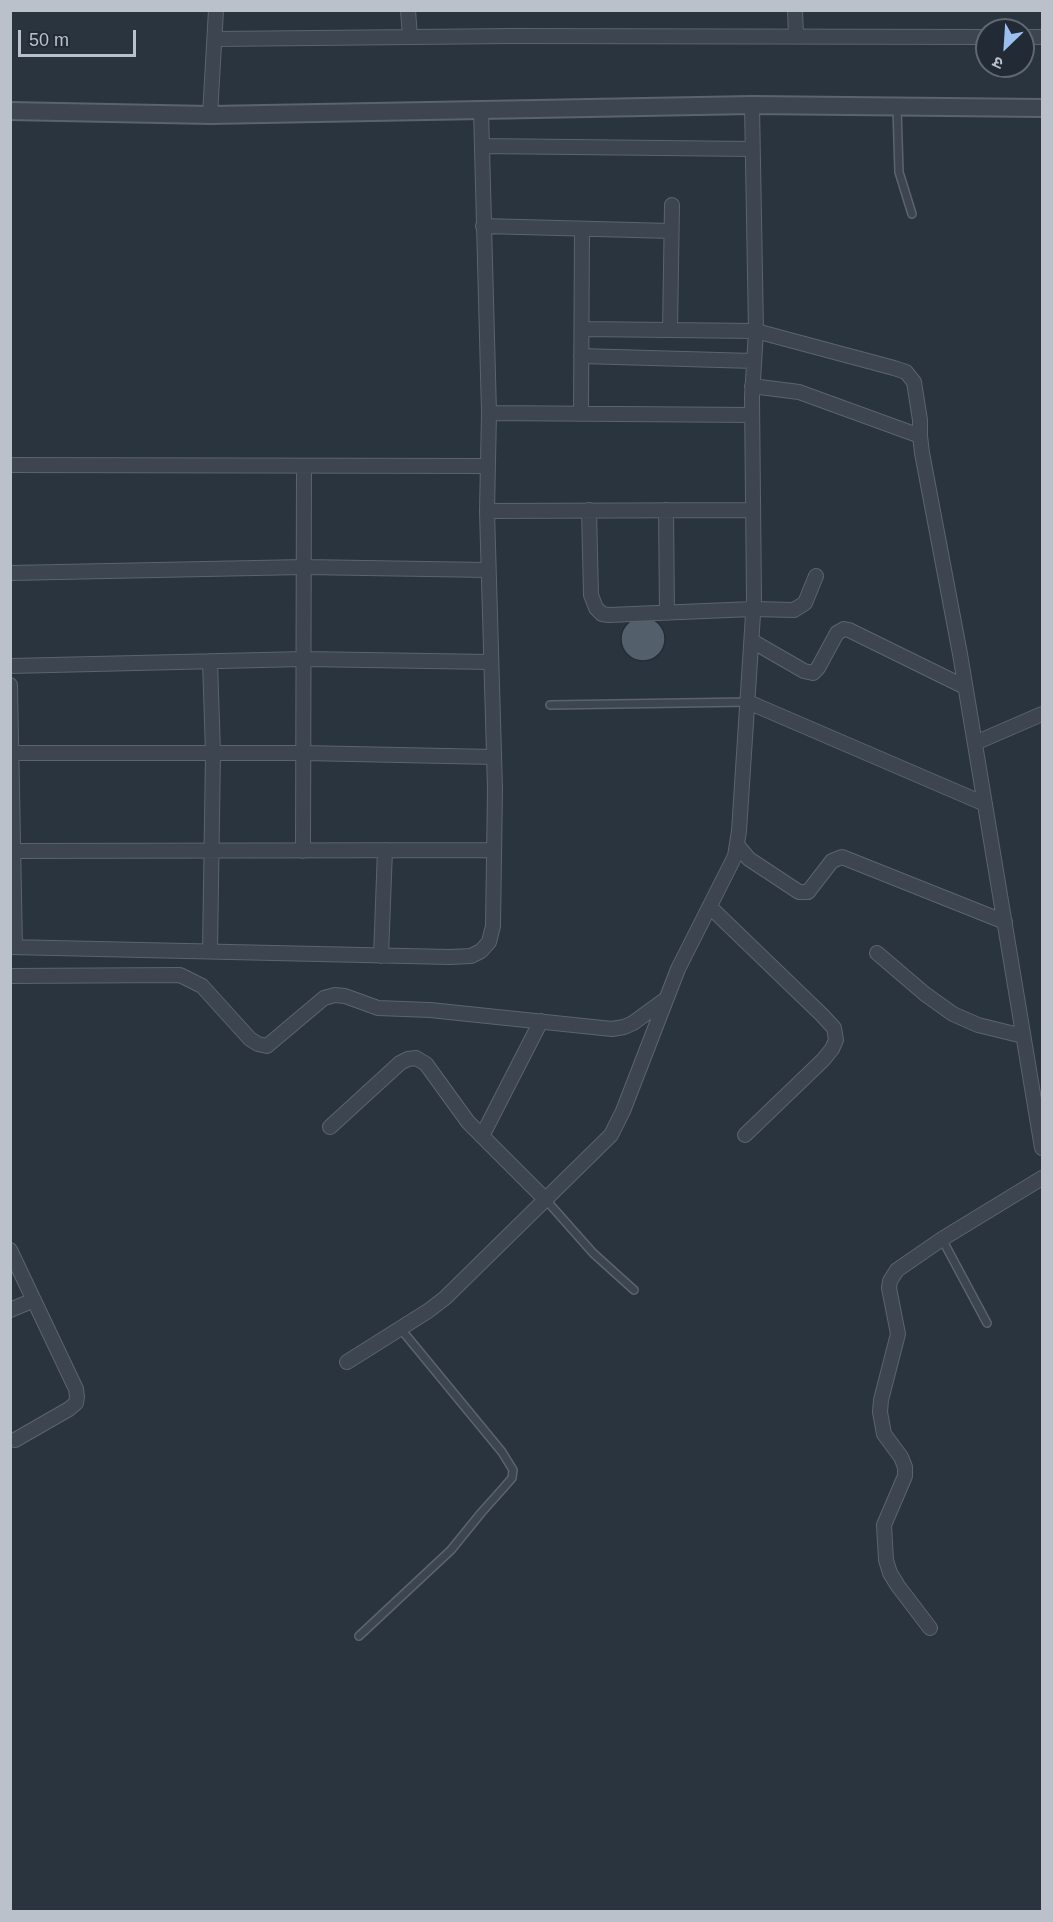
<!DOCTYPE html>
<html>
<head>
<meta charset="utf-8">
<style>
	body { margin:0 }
	#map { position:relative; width:1053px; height:1922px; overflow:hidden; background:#29343f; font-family:Helvetica,"Noto Sans Devanagari",sans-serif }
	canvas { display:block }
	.frame { position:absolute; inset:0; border:12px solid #bac1ca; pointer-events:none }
	.north { position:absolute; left:975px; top:18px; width:60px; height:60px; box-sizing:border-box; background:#222b35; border:2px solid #5f6771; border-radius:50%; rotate:205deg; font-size:16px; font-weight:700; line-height:24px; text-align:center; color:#bac1ca }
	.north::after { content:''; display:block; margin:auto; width:21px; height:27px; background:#9bc0ee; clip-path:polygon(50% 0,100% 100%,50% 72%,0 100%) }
	.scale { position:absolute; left:18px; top:30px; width:118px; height:27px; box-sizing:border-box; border:3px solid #bac1ca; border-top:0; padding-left:8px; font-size:18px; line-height:21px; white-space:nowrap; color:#bac1ca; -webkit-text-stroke:4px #222b35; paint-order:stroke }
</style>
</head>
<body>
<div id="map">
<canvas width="1053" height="1922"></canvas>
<div class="frame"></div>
<div class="north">उ</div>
<div class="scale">50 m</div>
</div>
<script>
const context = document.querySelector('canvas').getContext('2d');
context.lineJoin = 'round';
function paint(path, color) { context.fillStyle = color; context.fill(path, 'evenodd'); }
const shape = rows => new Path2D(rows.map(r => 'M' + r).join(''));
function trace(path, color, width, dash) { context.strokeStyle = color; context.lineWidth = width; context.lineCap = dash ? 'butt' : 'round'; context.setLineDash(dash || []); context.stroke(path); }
const building = shape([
	'621 639a22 22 0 1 1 44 0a22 22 0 1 1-44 0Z'
]);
paint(building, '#535f6a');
trace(building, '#242d37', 1.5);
const service = shape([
	[897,108,899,172,912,214],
	[550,705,748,702],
	[546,1200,593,1253,634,1290],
	[942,1239,987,1323],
	[359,1636,451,1550,481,1513,506,1485,512,1478,513,1470,502,1452,400,1328]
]);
const minor = shape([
	[408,10,410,37],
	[795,10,796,36],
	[1023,37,1042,37],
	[215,39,512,36,987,37],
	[210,115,216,10],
	[482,146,752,149],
	[483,226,671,231],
	[582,329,756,331,894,368,906,372,914,382,920,420,920,436,922,453,960,654,1042,1148],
	[670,330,672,205],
	[581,356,754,361],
	[752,386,799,392,920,436],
	[489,413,752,415],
	[581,414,582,229],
	[10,465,487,466],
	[589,510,591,595,596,608,602,614,609,615,753,609,794,610,805,603,816,576],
	[666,510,667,613],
	[487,511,753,510],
	[10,573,304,567,488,570],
	[752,641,804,671,813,673,818,668,837,633,844,629,849,630,965,687],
	[210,661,213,753,210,951],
	[10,666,304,659,491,662],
	[10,685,15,947],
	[748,702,985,804],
	[975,743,1042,714],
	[12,753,304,753,494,757],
	[738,846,749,859,799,892,808,892,832,861,842,857,1005,922],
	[10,851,494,850],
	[303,851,304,466],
	[710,907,822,1015,834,1028,836,1040,832,1049,823,1060,745,1135],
	[10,947,450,957,471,956,481,951,489,942,493,926,495,789,487,511,489,413,481,110],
	[877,953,925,994,953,1014,978,1025,1023,1036],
	[381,956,385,850],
	[10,976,180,975,202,986,250,1039,258,1044,267,1046,324,998,335,995,345,996,378,1008,430,1010,612,1029,624,1027,633,1023,666,999],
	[330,1127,400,1063,408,1059,416,1058,426,1064,468,1122,546,1200],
	[482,1136,541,1021],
	[10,1250,76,1389,77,1397,76,1403,69,1409,15,1440],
	[10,1310,34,1300],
	[347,1362,428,1311,445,1298,611,1135,623,1111,678,969,735,856,739,831,754,599,752,397,756,331,752,105],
	[930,1628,898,1586,890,1573,886,1560,884,1525,905,1476,905,1467,901,1457,884,1434,880,1412,881,1400,898,1334,889,1288,890,1281,897,1270,942,1239,1042,1178]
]);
const tertiary = shape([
	[10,111,210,115,752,105,1042,108]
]);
trace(service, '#5b646d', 10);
trace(minor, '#5b646d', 16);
trace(tertiary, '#5b646d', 20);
trace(service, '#3d4650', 7);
trace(minor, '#3d4650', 14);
trace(tertiary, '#3d4650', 16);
</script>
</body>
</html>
